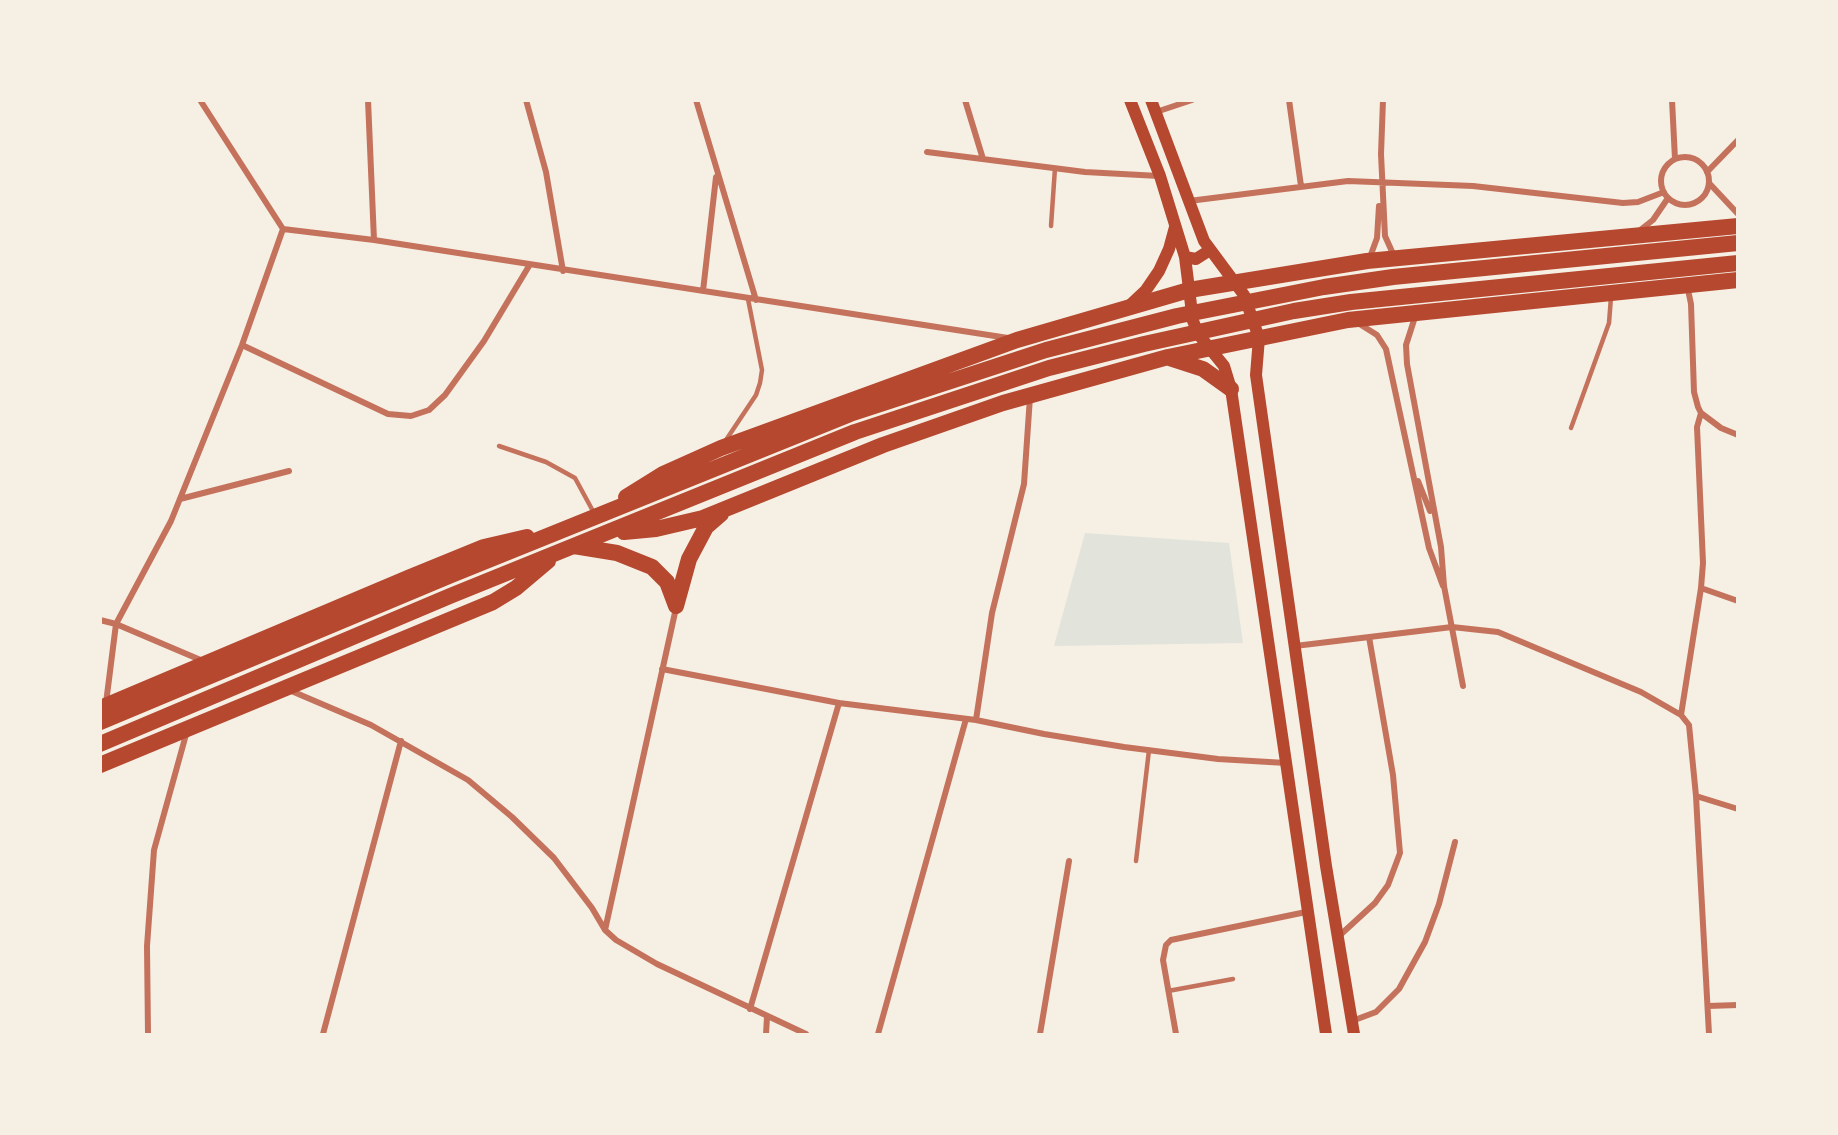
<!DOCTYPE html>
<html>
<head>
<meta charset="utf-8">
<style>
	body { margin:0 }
	#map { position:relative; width:1838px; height:1135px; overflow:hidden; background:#f6efe4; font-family:Lora,serif }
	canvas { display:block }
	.frame { position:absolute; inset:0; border:102px solid #f6efe4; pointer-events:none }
</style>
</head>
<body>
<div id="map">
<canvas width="1838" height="1135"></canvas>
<div class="frame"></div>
</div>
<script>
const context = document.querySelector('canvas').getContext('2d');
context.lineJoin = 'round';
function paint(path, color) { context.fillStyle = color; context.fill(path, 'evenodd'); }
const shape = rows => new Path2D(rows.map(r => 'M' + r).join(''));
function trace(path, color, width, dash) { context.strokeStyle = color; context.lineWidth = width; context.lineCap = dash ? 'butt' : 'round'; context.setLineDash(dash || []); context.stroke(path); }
paint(shape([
	[1085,533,1229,543,1243,643,1054,646]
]), '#e2e4dc');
trace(shape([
	[1051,226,1055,168],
	[1571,428,1609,323,1611,297],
	[726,440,756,395,760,383,762,370,748,299],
	[499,446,546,462,575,478,594,513],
	[1136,861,1149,750],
	[1168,991,1233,979]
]), '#c5725c', 4.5);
trace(shape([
	[200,100,283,229],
	[368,100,374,240],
	[526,100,546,172,563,271],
	[696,100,756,300],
	[965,100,983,159],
	[1289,100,1301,186],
	[1383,100,1381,154,1385,236,1394,256],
	[1672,100,1675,159],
	[1156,112,1192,100],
	[927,152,1085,172,1159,176],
	'1661 181a24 24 0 1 1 48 0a24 24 0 1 1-48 0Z',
	[1707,172,1738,140],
	[1709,183,1738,214],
	[1189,201,1348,181,1473,186,1623,203,1638,202,1664,192],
	[283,229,374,240,1008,338],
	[1639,231,1653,220,1668,198],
	[1370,257,1377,238,1379,206],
	[1687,285,1691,304,1694,392,1698,407,1701,413,1721,428,1738,435],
	[703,291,716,177],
	[1415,317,1406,345,1407,364,1441,547,1444,586,1463,686],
	[1358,323,1377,335,1386,349,1429,548,1443,586],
	[242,345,388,414,411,416,429,410,445,395,484,341,529,266],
	[1418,481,1430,511],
	[180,499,289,471],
	[1701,588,1738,601],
	[100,620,116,624,203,661],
	[1295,646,1452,627,1498,632,1641,692,1681,715,1689,725,1696,796,1709,1034],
	[662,669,839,703,976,720,1044,734,1124,747,1218,759,1286,763],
	[289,690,371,725,468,780,512,817,554,858,592,908,605,930,616,940,657,964,806,1034],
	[106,703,116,624,171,521,242,345,283,229],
	[1681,715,1701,588,1703,563,1697,427,1701,413],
	[976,720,992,613,1024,484,1030,397],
	[1696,796,1738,809],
	[605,930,676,608],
	[1338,937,1375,903,1388,885,1400,853,1393,775,1369,637],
	[1708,1006,1738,1005],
	[750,1009,839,703],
	[1352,1021,1376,1012,1399,989,1425,942,1439,904,1455,842],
	[148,1034,147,946,154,850,187,731],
	[323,1034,401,741],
	[766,1034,767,1017],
	[878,1034,966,719],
	[1040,1034,1069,861],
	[1176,1034,1163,960,1166,945,1171,940,1306,912]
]), '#c5725c', 6);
trace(shape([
	[1130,100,1160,176,1185,257,1193,321,1199,335,1224,366,1231,389,1326,1034],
	[1151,100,1204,241,1244,295,1259,338,1256,375,1326,866,1354,1034],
	[1185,257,1196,259,1210,250],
	[1129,306,1146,290,1159,271,1169,249,1175,227]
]), '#b5482f', 12);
trace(shape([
	[1169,358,1203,369,1231,389],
	[626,497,663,474,721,448,1017,340,1189,290,1367,261,1738,226],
	[624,532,656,529,703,518,883,445,1003,403,1168,357,1348,320,1738,280],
	[574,546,617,553,652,567,667,582,676,606],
	[676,606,689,559,706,527,721,514],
	[100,708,410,577,484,547,527,537],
	[100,722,451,575,850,414,1046,350,1177,316,1324,287,1393,277,1738,243],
	[100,744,450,596,855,432,1049,368,1144,344,1294,311,1351,302,1738,263],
	[100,765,493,602,516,588,548,561]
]), '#b5482f', 16);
</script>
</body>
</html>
